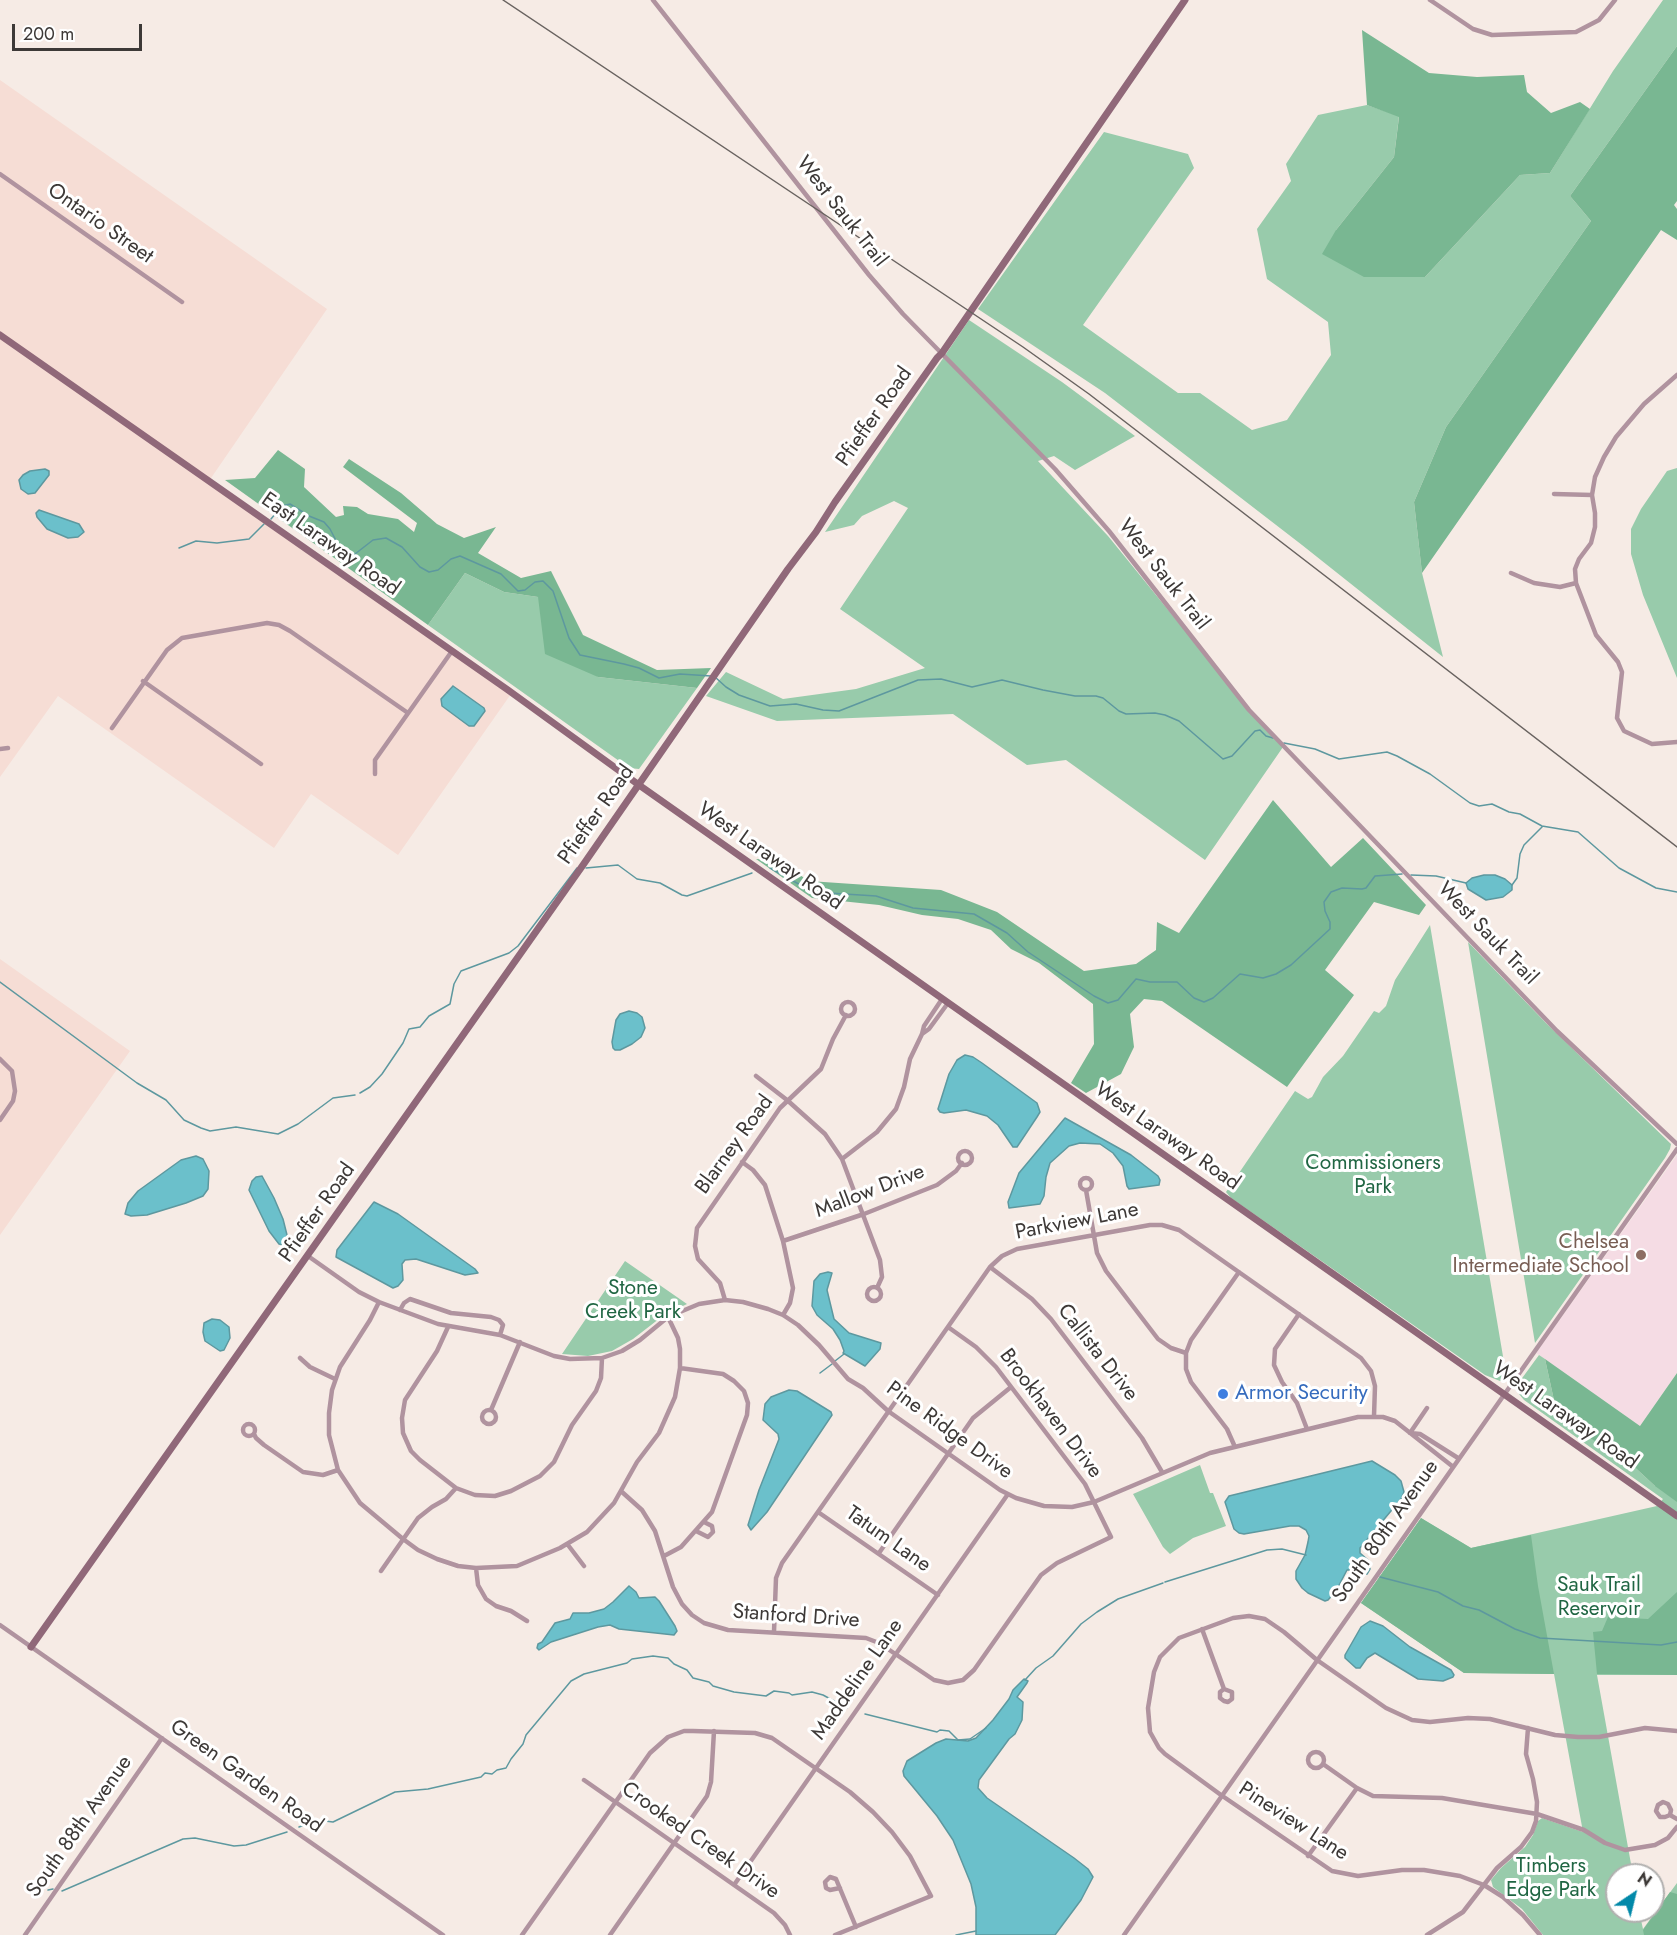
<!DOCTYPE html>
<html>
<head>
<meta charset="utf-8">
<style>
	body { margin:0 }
	#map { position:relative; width:1677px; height:1935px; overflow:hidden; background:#f6ebe5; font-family:Jost,sans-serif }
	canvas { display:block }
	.north { position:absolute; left:1605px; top:1863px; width:60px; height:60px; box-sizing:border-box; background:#fff; border:2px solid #b1b0af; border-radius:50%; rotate:35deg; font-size:16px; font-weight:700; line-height:24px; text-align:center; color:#3d3937 }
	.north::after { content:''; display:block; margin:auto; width:21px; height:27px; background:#0289a9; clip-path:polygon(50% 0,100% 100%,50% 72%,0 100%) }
	.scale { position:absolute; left:12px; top:24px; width:130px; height:27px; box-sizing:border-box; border:3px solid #3d3937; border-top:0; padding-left:8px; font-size:18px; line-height:21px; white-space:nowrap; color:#3d3937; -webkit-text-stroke:4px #fff; paint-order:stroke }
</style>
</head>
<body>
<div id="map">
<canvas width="1677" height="1935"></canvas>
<div class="north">N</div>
<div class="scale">200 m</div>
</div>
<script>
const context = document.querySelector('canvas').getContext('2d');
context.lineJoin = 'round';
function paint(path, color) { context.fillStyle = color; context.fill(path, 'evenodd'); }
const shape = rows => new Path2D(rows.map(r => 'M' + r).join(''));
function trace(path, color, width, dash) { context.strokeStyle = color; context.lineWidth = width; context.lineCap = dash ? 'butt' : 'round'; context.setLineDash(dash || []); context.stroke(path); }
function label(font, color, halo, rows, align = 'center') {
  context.font = font + ' Jost,sans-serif'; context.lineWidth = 6; context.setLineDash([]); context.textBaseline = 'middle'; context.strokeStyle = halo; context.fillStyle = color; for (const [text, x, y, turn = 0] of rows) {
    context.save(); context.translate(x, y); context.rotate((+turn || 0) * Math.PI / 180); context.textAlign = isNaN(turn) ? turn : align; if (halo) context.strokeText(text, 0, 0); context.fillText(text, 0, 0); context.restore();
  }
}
paint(shape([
	[0,80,327,309,209,481,511,694,398,855,311,794,274,848,58,696,0,777],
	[0,959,130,1051,0,1235]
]), '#f6ddd5');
paint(shape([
	[1677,1155,1677,1373,1640,1426,1536,1353]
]), '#f5dce4');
paint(shape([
	[1663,0,1677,0,1677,46,1570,196,1591,221,1446,427,1414,502,1422,573,1443,657,1302,545,1105,393,978,309,1104,132,1188,154,1194,168,1083,325,1178,393,1200,393,1252,430,1287,420,1331,355,1328,322,1267,279,1257,229,1291,181,1286,164,1318,115,1367,105,1399,116,1394,157,1336,230,1425,277,1520,175,1550,173,1613,71],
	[969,320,1062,382,1135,436,1075,470,1054,456,1038,461,1108,536,1247,707,1283,747,1205,860,1066,760,1027,765,953,714,777,721,706,696,726,672,783,699,856,689,925,668,840,609,908,508,894,501,862,516,854,525,825,532],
	[1677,468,1677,678,1643,595,1631,554,1631,529,1641,509,1667,471],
	[465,573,504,592,538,597,598,677,697,688,639,769,629,768,428,625],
	[1430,925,1507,1380,1506,1381,1500,1381,1485,1375,1231,1198,1226,1192,1295,1091,1308,1099,1312,1097,1323,1077,1343,1056,1374,1011,1379,1013,1386,1006,1395,980],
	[1468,942,1546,1023,1671,1144,1670,1149,1665,1158,1535,1343],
	[625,1261,687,1304,664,1315,633,1339,612,1351,588,1356,562,1354],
	[1539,1355,1545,1359,1557,1414,1564,1422,1628,1461,1655,1486,1677,1454,1677,1675,1597,1675,1633,1875,1617,1875,1617,1911,1639,1911,1643,1929,1677,1883,1677,1935,1543,1935,1522,1909,1493,1887,1491,1880,1501,1868,1525,1847,1533,1835,1538,1821,1542,1818,1583,1832,1554,1674,1464,1673,1361,1603,1421,1518,1471,1548,1657,1506,1663,1499,1524,1400,1519,1394,1518,1387,1520,1381],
	[1200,1465,1210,1493,1213,1493,1226,1526,1193,1538,1170,1554,1163,1547,1133,1494]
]), '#98cbab');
paint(shape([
	[1362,30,1429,73,1477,77,1524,75,1527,92,1551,113,1580,102,1590,109,1550,173,1520,175,1425,277,1364,277,1322,254,1336,230,1394,157,1399,117,1367,105],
	[1677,46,1677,201,1674,205,1677,209,1677,240,1661,230,1422,573,1414,502,1446,427,1591,221,1570,196],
	[278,450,305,469,304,487,336,517,344,515,343,506,357,507,368,514,398,519,414,532,417,523,343,467,349,459,401,493,437,524,464,538,496,527,478,553,521,578,551,571,583,635,657,670,711,668,697,688,598,677,545,654,538,597,504,592,465,573,428,625,225,480,255,478],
	[1273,800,1331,867,1363,838,1426,905,1419,915,1374,902,1325,970,1354,995,1287,1087,1162,1001,1144,999,1130,1014,1134,1047,1121,1074,1086,1093,1071,1083,1094,1044,1093,1004,1039,963,1011,949,991,930,958,919,922,915,879,905,812,898,756,859,777,860,809,881,941,890,997,912,1084,971,1136,964,1156,950,1157,922,1179,933],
	[1545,1359,1640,1426,1677,1373,1677,1502,1655,1486,1628,1461,1563,1422,1557,1414],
	[1421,1518,1471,1548,1531,1535,1538,1586,1554,1674,1464,1673,1361,1603],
	[1677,1592,1677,1675,1597,1674,1593,1632,1602,1631,1608,1617,1648,1619],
	[1670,1892,1677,1894,1677,1935,1644,1935,1643,1930]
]), '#79b792');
const water = shape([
	[45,469,49,471,49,475,35,493,28,494,21,489,19,480,23,475,30,471,45,469],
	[39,510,79,524,84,532,78,537,68,538,47,529,37,517,36,513,39,510],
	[453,686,484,708,485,711,474,726,469,726,442,706,441,699,453,686],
	[1484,875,1495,875,1505,879,1512,885,1512,890,1503,897,1486,900,1468,889,1466,883,1472,878,1484,875],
	[629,1011,637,1013,642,1017,645,1028,641,1037,632,1044,620,1050,615,1050,613,1048,612,1042,616,1020,620,1014,629,1011],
	[965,1055,973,1057,982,1063,1037,1103,1040,1112,1037,1117,1017,1147,1013,1147,998,1125,987,1116,966,1110,944,1113,940,1112,938,1109,949,1074,957,1060,965,1055],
	[1065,1118,1131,1155,1158,1176,1160,1180,1159,1185,1129,1189,1127,1186,1123,1166,1113,1153,1100,1144,1080,1143,1069,1146,1050,1163,1046,1177,1044,1196,1040,1204,1009,1208,1008,1202,1019,1173,1065,1118],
	[196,1156,203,1159,209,1171,208,1189,203,1196,186,1203,147,1215,131,1216,125,1214,128,1203,138,1191,181,1160,196,1156],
	[262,1176,274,1198,283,1219,287,1235,283,1245,279,1244,269,1231,249,1190,252,1181,256,1177,262,1176],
	[374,1202,398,1214,475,1269,478,1273,465,1275,416,1259,405,1260,402,1264,403,1280,398,1286,393,1288,336,1257,337,1250,374,1202],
	[828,1272,832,1273,827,1290,834,1319,849,1333,881,1343,880,1349,865,1366,843,1353,844,1351,840,1340,833,1329,817,1315,812,1306,814,1281,820,1274,828,1272],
	[212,1319,220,1320,229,1327,230,1338,224,1350,220,1351,205,1341,203,1332,204,1323,212,1319],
	[789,1390,797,1391,831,1412,832,1415,767,1512,751,1530,748,1525,759,1490,779,1439,778,1434,763,1420,765,1404,771,1397,789,1390],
	[1372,1461,1395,1475,1401,1481,1404,1492,1401,1499,1360,1548,1360,1553,1368,1560,1370,1569,1367,1574,1361,1575,1353,1570,1347,1570,1336,1591,1328,1600,1325,1601,1308,1593,1302,1588,1296,1579,1296,1571,1305,1555,1308,1542,1309,1536,1306,1530,1299,1526,1290,1526,1244,1534,1239,1533,1234,1529,1225,1502,1229,1496,1372,1461],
	[629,1586,636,1592,639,1598,655,1597,659,1601,675,1626,677,1631,674,1635,619,1629,610,1625,598,1627,551,1642,539,1650,537,1648,538,1644,542,1642,555,1623,570,1619,573,1613,589,1613,604,1609,613,1602,629,1586],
	[1370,1621,1383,1626,1410,1647,1451,1670,1454,1675,1453,1677,1443,1681,1418,1679,1375,1653,1367,1658,1360,1668,1356,1668,1345,1658,1345,1655,1361,1627,1370,1621],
	[1024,1679,1028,1681,1027,1683,1017,1697,1023,1702,1022,1720,1015,1734,1009,1739,979,1780,978,1788,987,1798,1074,1858,1088,1869,1093,1877,1081,1900,1055,1935,976,1935,976,1907,971,1884,953,1840,937,1816,904,1776,903,1771,907,1761,936,1743,946,1739,968,1741,976,1738,993,1720,1009,1699,1013,1690,1024,1679]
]);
paint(water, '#6bc0cb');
trace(water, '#5d989f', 1.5);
trace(shape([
	[271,519,282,506,290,504,309,516,324,522,330,529,341,550,348,556,355,554,373,540,386,538,402,547,420,567,429,572,438,570,451,559,460,556,501,574,518,591,525,590,535,582,543,581,553,591,569,638,580,655,624,664,639,668,659,678,680,674,711,676],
	[179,548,196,541,217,543,249,539,264,524],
	[715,677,726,687,739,695,770,706,796,704,823,710,839,711,918,680,941,679,972,687,1002,680,1043,690,1075,696,1096,696,1103,698,1119,711,1126,714,1155,713,1165,715,1179,721,1223,759,1232,756,1255,731,1260,730,1266,736,1273,738],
	[1284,743,1315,749,1339,759,1387,752,1397,756,1430,774,1470,803,1479,806,1492,804,1509,812,1520,814,1542,826,1578,832,1619,868,1656,888,1677,892],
	[586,868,618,865,637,879,660,883,682,895,687,896,752,873],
	[770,868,813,892,876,896,913,908,974,914,1007,933,1028,952,1094,996,1108,1003,1118,1000,1136,979,1150,982,1177,982,1194,998,1204,1002,1213,998,1240,974,1263,978,1276,974,1291,965,1330,929,1330,922,1325,911,1324,902,1331,892,1342,888,1362,889,1366,888,1375,876,1402,874],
	[1411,875,1436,876,1466,883],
	[1512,885,1517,878,1520,854,1524,845,1542,827],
	[0,982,137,1083,166,1100,184,1120,201,1128,210,1131,236,1127,278,1134,298,1124,333,1098,355,1095],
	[360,1093,370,1087,382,1074,403,1043,409,1029,420,1027,429,1016,450,1004,454,984,461,971,509,953,518,946,577,868],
	[835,1361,844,1354],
	[820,1373,832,1364],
	[1380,1577,1438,1592,1463,1606,1479,1610,1515,1629,1540,1638,1661,1645,1677,1642],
	[1165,1582,1267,1550,1282,1549,1306,1555],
	[1025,1680,1036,1668,1053,1656,1081,1624,1097,1612,1118,1599,1163,1583],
	[865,1714,937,1732,940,1730,949,1731,958,1740,970,1739,986,1728],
	[299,1827,317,1820,333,1822,395,1792,428,1789,481,1777,485,1773,492,1774,497,1770,506,1768,511,1759,523,1744,526,1735,571,1681,584,1674,627,1663,632,1659,653,1656,668,1658,674,1664,687,1670,693,1678,709,1682,713,1686,734,1692,766,1696,774,1691,789,1693,792,1695,812,1692,823,1695,847,1708],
	[48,1890,53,1889],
	[62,1891,183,1839,195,1838,234,1846,246,1845,287,1832],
	[956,1935,976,1931]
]), '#5d989f', 1.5);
trace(shape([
	[653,0,869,275,903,314,1055,469,1109,531,1249,710,1557,1031,1677,1144],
	[1430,0,1473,29,1492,35,1576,32,1599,20,1615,0],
	[0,174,182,302],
	[1677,375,1644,404,1616,437,1604,457,1595,477,1592,495,1595,513,1595,527,1591,543,1579,559,1575,569,1576,583,1596,635,1618,662,1622,672,1617,718,1624,731,1652,744,1677,742],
	[1554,494,1592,495],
	[1511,573,1534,583,1560,587,1576,583],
	[143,681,261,764],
	[112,728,167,650,182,638,267,623,279,625,290,631,408,713],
	[0,749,8,748],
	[375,774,375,760,452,651],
	'841 1009a7 7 0 1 1 14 0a7 7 0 1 1-14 0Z',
	[922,1034,929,1029,948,1003],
	[0,1059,12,1071,15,1091,13,1101,0,1120],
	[756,1076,787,1100,825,1134,842,1159,880,1260,882,1277,877,1288],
	'958 1158a7 7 0 1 1 14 0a7 7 0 1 1-14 0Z',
	[842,1159,877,1132,896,1109,904,1087,910,1059,922,1034,924,1026,942,999],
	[742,1162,753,1170,765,1185,783,1241,793,1288,790,1303,783,1315],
	'1080 1184a6 6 0 1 1 12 0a6 6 0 1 1-12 0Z',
	[1086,1190,1097,1253,1106,1271,1158,1339,1171,1348,1186,1353],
	[783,1241,864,1214,937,1185,956,1171,962,1163],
	[308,1256,359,1292,379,1302,438,1324,500,1335,554,1356,570,1359,602,1358,622,1351,640,1340,668,1317,699,1304,725,1300,743,1302,768,1309,783,1315,798,1325,819,1345,848,1379,863,1388,888,1411,1000,1490,1016,1498,1044,1506,1072,1507,1094,1502,1210,1453,1358,1417,1383,1417,1395,1421,1452,1466],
	[990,1267,1032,1299,1051,1319,1142,1438,1162,1472],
	'867 1294a7 7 0 1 1 14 0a7 7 0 1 1-14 0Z',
	[725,1300,720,1283,698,1259,695,1246,697,1228,780,1108,821,1069,833,1039,846,1015],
	[379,1302,370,1320,340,1367,332,1390,329,1413,329,1435,338,1470,360,1503,403,1539,418,1550,437,1559,458,1566,476,1568,517,1566,560,1548,587,1532,614,1503,637,1462,659,1433,675,1397,680,1368,680,1349,678,1338,668,1317],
	[400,1310,404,1303,410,1299,451,1313,491,1317,499,1320,503,1325,500,1335],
	[1299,1314,1275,1349,1274,1365,1282,1382,1297,1403,1307,1429],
	[448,1327,437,1351,405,1400,402,1418,403,1433,411,1451,420,1460,456,1488,475,1495,495,1496,511,1491,540,1476,554,1462,572,1425,596,1391,601,1378,602,1358],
	[300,1358,310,1367,335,1379],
	[491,1410,520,1342],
	'482 1417a7 7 0 1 1 14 0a7 7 0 1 1-14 0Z',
	'243 1430a6 6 0 1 1 12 0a6 6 0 1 1-12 0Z',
	[1410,1433,1420,1434,1458,1458],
	[1410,1433,1427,1408],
	[254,1434,256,1438,264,1445,303,1472,323,1475,338,1470],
	[1235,1447,1227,1429,1191,1382,1186,1369,1186,1353,1191,1340,1239,1272],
	[622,1492,642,1510,655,1531,673,1587,682,1604,692,1615,704,1623,728,1630,866,1638,879,1643,934,1680,948,1683,963,1680,974,1670,1041,1575,1057,1563,1111,1537,1085,1484,996,1367,976,1347,948,1327],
	[818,1512,938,1595],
	[696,1531,708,1537,713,1532,712,1526,704,1522],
	[568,1545,584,1566],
	[879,1553,973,1418,1011,1387],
	[664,1556,681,1547,712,1512,747,1415,748,1403,744,1391,734,1381,723,1374,680,1368],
	[476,1568,478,1585,486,1599,496,1606,511,1611,527,1621],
	[381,1571,418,1518,432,1507,446,1499,456,1488],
	[0,1625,443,1935],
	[1202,1629,1224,1689,1232,1692,1232,1699,1228,1702,1224,1701,1220,1698,1220,1692,1224,1689],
	[774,1632,776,1578,782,1563,990,1267,1002,1256,1017,1249,1150,1225,1162,1225,1179,1230,1361,1358,1371,1371,1375,1386,1374,1416],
	'1308 1760a8 8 0 1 1 16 0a8 8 0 1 1-16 0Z',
	[1323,1764,1357,1788,1373,1796,1442,1798,1537,1814,1584,1830,1605,1843,1625,1850,1655,1845,1668,1838,1677,1827],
	[584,1780,774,1913,785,1925,790,1935],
	[1670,1815,1671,1810,1668,1804,1663,1802,1658,1805,1656,1811,1660,1817,1665,1817,1670,1815,1677,1819],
	[1308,1856,1357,1788],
	[734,1885,1008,1494],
	[840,1888,830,1890,826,1888,825,1882,830,1877,836,1879,856,1927],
	[25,1935,162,1738],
	[522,1935,650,1753,668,1737,684,1731,693,1731,755,1733,772,1738,850,1792,873,1812,892,1832,910,1856,931,1896,835,1935],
	[610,1935,707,1796,711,1782,714,1731],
	[1124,1935,1677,1149],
	[1427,1935,1463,1912,1497,1868,1521,1847,1532,1832,1536,1821,1537,1802,1533,1779,1526,1754,1528,1728],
	[1540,1935,1523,1915,1503,1897,1484,1885,1460,1876,1424,1870,1402,1870,1358,1876,1332,1871,1221,1795,1165,1754,1159,1748,1150,1732,1148,1708,1154,1672,1160,1657,1179,1638,1233,1618,1249,1616,1265,1619,1284,1632,1317,1660,1386,1708,1412,1720,1430,1722,1468,1718,1490,1719,1555,1735,1578,1737,1599,1737,1645,1728,1677,1731]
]), '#b0939f', 4.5);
trace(shape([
	[0,335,508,690,639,785,1677,1516],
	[31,1647,583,865,788,569,816,532,835,502,937,358,942,353,1185,0]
]), '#906879', 7);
trace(shape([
	[503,0,1023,347,1089,394,1677,847]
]), '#696360', 1.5);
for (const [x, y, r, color] of [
	[1641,1255,6,"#8d6e63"],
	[1223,1394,6,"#3f7fe0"]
]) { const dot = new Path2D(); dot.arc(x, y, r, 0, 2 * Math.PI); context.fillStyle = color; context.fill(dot); trace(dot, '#fff', 2); }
label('21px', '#3d3937', '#fff', [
	["West Sauk Trail",841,212,52],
	["Ontario Street",100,224,35],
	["Pfieffer Road",875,417,-55],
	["East Laraway Road",330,545,35],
	["West Sauk Trail",1163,575,52],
	["Pfieffer Road",597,815,-55],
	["West Laraway Road",770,857,35],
	["West Sauk Trail",1487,934,46],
	["West Laraway Road",1167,1137,35],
	["Blarney Road",735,1145,-54],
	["Mallow Drive",870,1192,-21],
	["Pfieffer Road",318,1213,-55],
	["Parkview Lane",1077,1222,-11],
	["Callista Drive",1097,1353,52],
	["Brookhaven Drive",1050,1414,53],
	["West Laraway Road",1565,1416,35],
	["Pine Ridge Drive",949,1431,36],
	["South 80th Avenue",1386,1532,-55],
	["Tatum Lane",888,1540,35],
	["Stanford Drive",796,1617,4],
	["Maddeline Lane",858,1680,-55],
	["Green Garden Road",246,1777,35],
	["Pineview Lane",1293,1822,33],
	["South 88th Avenue",80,1827,-55],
	["Crooked Creek Drive",700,1841,35]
]);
label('21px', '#206643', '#fff', [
	["Commissioners",1373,1164],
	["Park",1373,1188],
	["Stone",633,1289],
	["Creek Park",633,1313],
	["Sauk Trail",1599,1586],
	["Reservoir",1599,1610],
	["Timbers",1551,1867],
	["Edge Park",1551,1891]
]);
label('21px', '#785e54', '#fff', [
	["Chelsea",1629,1243],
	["Intermediate School",1629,1267]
], 'right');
label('21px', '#366cbe', '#fff', [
	["Armor Security",1235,1394]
], 'left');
</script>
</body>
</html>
